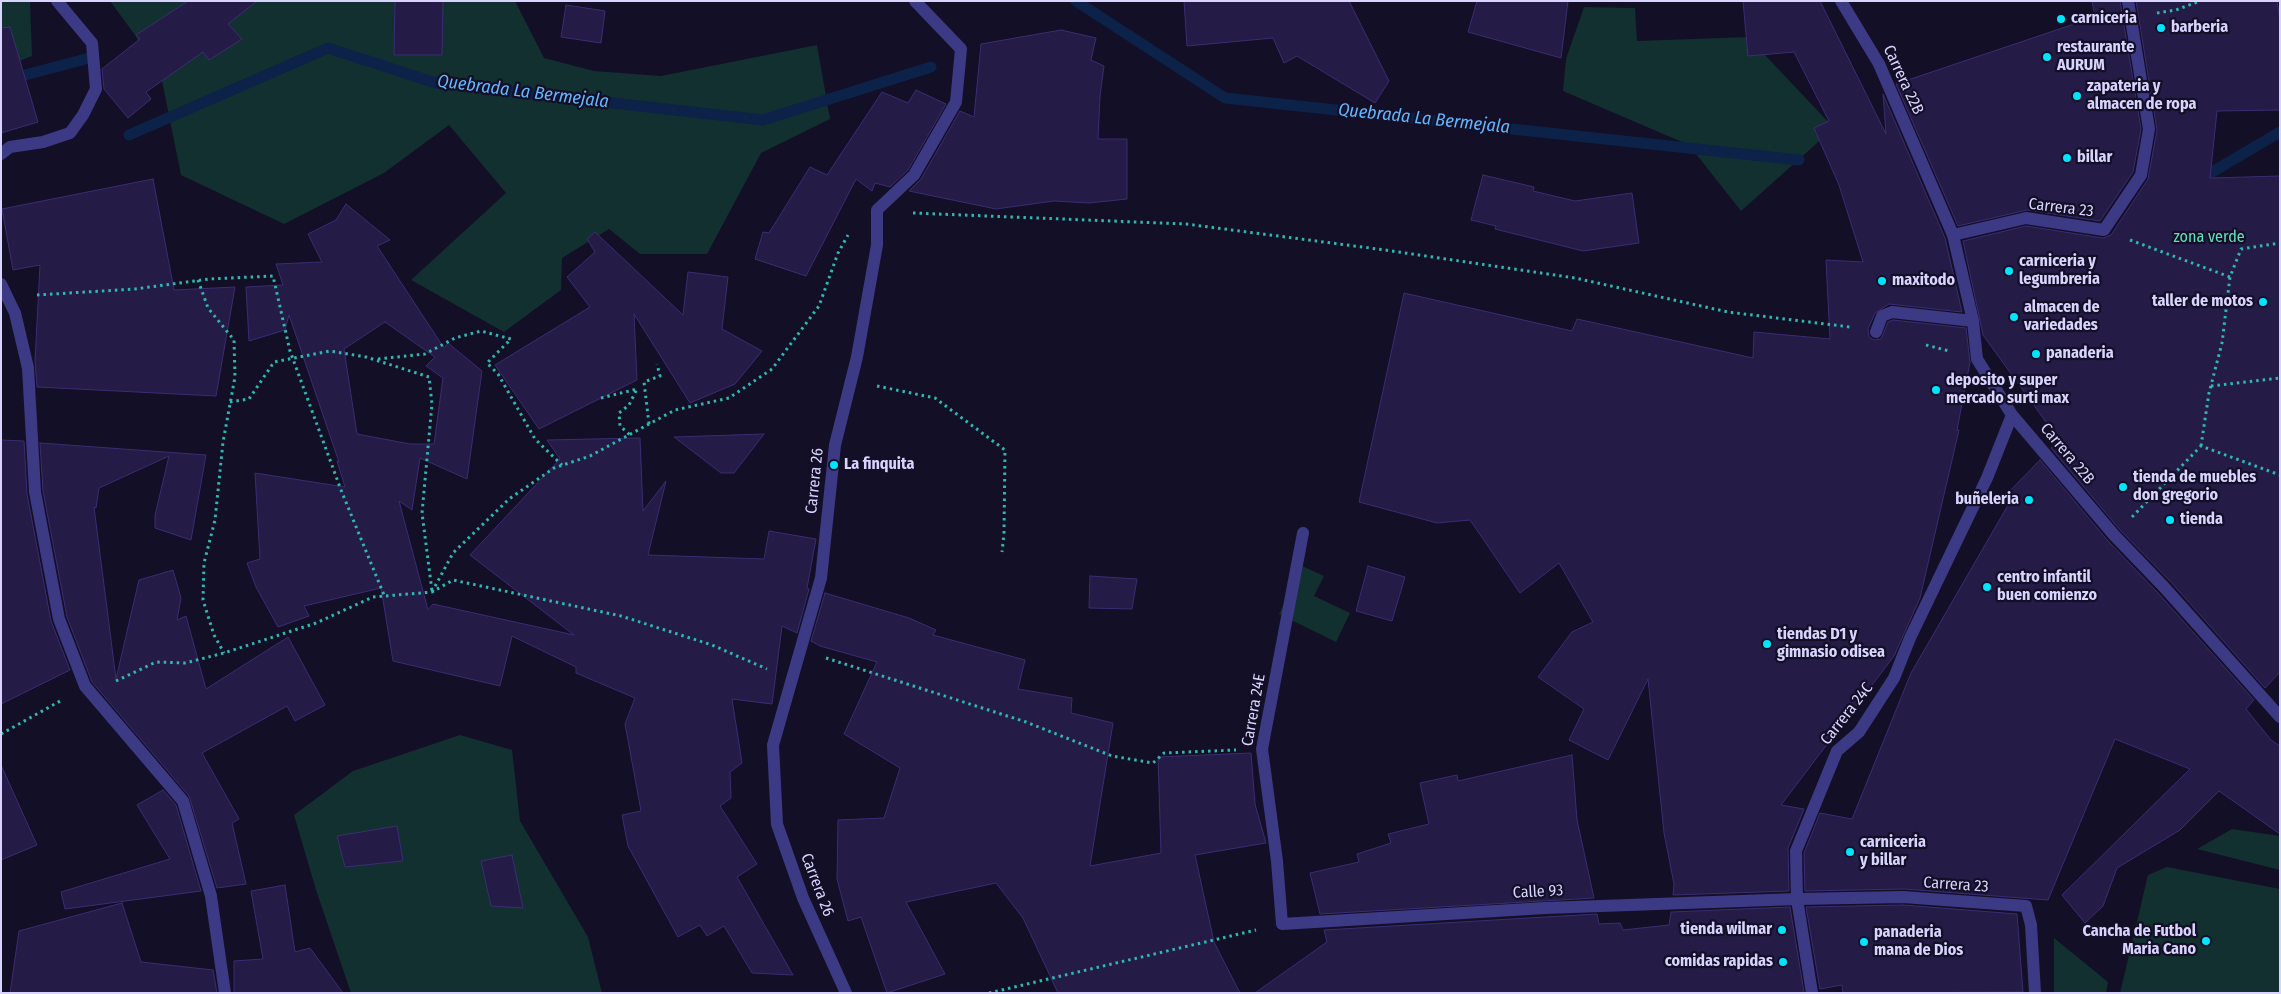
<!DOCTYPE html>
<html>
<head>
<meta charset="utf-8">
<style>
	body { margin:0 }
	#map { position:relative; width:2281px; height:994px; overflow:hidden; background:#130f26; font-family:"Fira Sans Condensed",sans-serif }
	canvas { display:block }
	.frame { position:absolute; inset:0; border:2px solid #d9d4ff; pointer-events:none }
</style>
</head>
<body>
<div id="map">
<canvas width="2281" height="994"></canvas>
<div class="frame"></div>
</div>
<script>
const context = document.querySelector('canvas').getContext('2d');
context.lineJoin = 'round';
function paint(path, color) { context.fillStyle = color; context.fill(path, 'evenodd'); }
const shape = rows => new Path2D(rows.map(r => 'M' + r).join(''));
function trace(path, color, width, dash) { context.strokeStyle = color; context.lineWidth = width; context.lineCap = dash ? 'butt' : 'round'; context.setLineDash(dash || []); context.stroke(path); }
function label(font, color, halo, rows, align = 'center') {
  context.font = font + ' "Fira Sans Condensed",sans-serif'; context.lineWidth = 4.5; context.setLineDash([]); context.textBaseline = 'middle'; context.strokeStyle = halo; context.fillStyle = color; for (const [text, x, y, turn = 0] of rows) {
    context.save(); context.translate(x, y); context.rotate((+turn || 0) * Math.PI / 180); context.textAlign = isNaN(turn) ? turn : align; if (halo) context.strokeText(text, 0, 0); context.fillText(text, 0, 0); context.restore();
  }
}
paint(shape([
	[1,1,30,1,32,56,1,68],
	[110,1,515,1,544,58,594,71,661,76,817,45,830,119,761,153,707,254,640,254,609,229,562,258,561,290,504,332,411,280,506,193,449,125,384,173,284,224,181,175,162,81,135,35],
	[1584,7,1635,8,1637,41,1748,37,1834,128,1741,211,1689,145,1563,91,1566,59],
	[1302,566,1324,576,1314,596,1350,613,1336,642,1279,614],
	[460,735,512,750,520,821,588,937,602,993,351,993,316,890,294,815,353,771],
	[2232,829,2280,836,2280,870,2197,849],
	[2167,867,2280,889,2280,993,2120,993,2148,875],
	[2054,938,2108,982,2106,993,2054,993]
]), '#12302f');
trace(shape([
	[1076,1,1225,98,1799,160],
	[10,79,93,57],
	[129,135,328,48,436,83,763,120,931,67],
	[2197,181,2280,132]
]), '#0c2248', 11);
const building = shape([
	[188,1,257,1,228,24,242,39,209,60,203,52,146,92,151,99,128,118,104,89,102,69,140,39,136,35,188,1],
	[395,1,443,1,442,55,394,55,395,1],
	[1184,1,1349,1,1389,81,1375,103,1297,56,1284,63,1273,38,1187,46,1184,1],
	[1477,1,1568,1,1561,58,1468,32,1477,1],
	[1743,1,1820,1,1886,134,1883,94,1945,238,1962,312,1889,304,1875,313,1868,329,1869,337,1874,340,1881,339,1888,322,1893,320,1966,328,1970,362,1957,430,1959,430,1920,598,1894,656,1781,805,1804,809,1788,848,1789,891,1673,895,1674,884,1664,833,1648,679,1608,760,1569,740,1584,709,1538,677,1572,632,1593,622,1559,563,1520,593,1470,520,1437,523,1359,502,1404,293,1572,331,1577,319,1753,358,1754,332,1830,339,1826,260,1863,262,1839,185,1814,128,1829,121,1794,52,1748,56,1743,1],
	[2092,1,2120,1,2141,129,2133,172,2100,221,2027,210,1958,226,1896,84,2095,17,2092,1],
	[2136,1,2277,1,2280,19,2280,110,2217,111,2210,178,2280,176,2280,672,2265,688,2170,581,2120,530,2051,448,2059,440,1983,335,1963,241,2026,226,2103,238,2111,235,2148,179,2157,130,2136,1],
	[566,5,605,11,601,43,561,37,566,5],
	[10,27,38,122,1,133,1,28,10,27],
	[1061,30,1096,38,1091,60,1104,66,1100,96,1098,139,1127,139,1127,199,1089,203,1054,201,996,209,909,191,921,179,960,111,974,117,981,44,1061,30],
	[916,90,946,104,908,170,890,187,875,183,872,191,856,179,806,276,755,259,763,232,769,233,810,167,827,175,882,92,908,103,916,90],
	[1483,175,1534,187,1533,191,1575,201,1632,193,1639,243,1583,251,1495,229,1496,226,1471,220,1483,175],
	[153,179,174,290,235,287,216,396,37,387,35,361,40,265,13,270,2,209,153,179],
	[346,204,390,240,377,246,444,348,448,343,482,371,467,479,420,458,412,510,399,501,428,610,433,604,574,635,470,555,560,459,547,440,640,438,643,511,666,481,648,555,764,559,769,531,816,539,807,588,809,589,797,633,782,626,772,704,732,699,742,763,730,772,731,798,720,806,757,864,737,877,793,975,752,973,724,926,707,936,700,925,678,937,628,846,622,815,641,811,625,724,635,698,576,673,576,667,512,636,500,686,393,661,381,588,304,606,309,616,278,627,256,587,247,563,260,559,255,473,345,487,337,461,339,462,289,315,285,330,249,341,246,287,283,285,276,264,322,262,308,234,336,220,346,204],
	[385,322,435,357,426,366,443,378,434,444,410,444,357,434,344,349,385,322],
	[595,232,683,315,688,272,728,277,722,329,762,351,735,384,690,403,634,314,637,380,539,429,495,365,590,307,567,277,595,252,587,239,595,232],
	[764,434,734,473,721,473,674,437,764,434],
	[1,440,24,441,27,494,51,621,70,670,1,704,1,440],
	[40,443,206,455,191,540,155,528,155,515,169,456,99,488,96,508,94,507,116,679,139,580,173,570,181,598,177,620,186,616,206,689,288,637,325,705,295,721,287,706,202,753,239,819,232,823,246,884,217,888,189,796,92,682,67,617,43,491,40,443],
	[2040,460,2108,541,2158,593,2254,700,2246,709,2271,740,2280,746,2280,834,2219,791,2180,830,2117,868,2103,906,2085,923,2062,895,2190,769,2115,739,2048,900,1904,889,1805,891,1804,853,1820,813,1852,819,1911,673,2011,500,2005,496,2040,460],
	[1368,566,1405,577,1392,621,1356,611,1368,566],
	[1090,576,1137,579,1132,609,1089,608,1090,576],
	[825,593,909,618,936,630,933,635,1025,660,1018,689,1072,698,1071,713,1113,723,1090,866,1161,853,1158,757,1251,753,1255,804,1266,843,1195,855,1214,942,1240,993,1058,993,1023,918,996,883,906,902,945,974,887,993,861,917,848,921,837,879,838,820,884,818,900,768,844,734,877,662,820,646,811,641,825,593],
	[1572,755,1577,820,1594,898,1320,914,1310,873,1359,862,1357,854,1391,843,1388,834,1429,824,1420,783,1457,775,1458,781,1572,755],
	[1,765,37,845,1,860,1,765],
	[163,790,176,805,201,891,65,909,61,892,170,859,137,805,163,790],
	[397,826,403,861,345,867,337,836,397,826],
	[512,855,523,908,491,906,481,861,512,855],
	[285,885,295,952,310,948,343,993,234,993,234,961,263,959,251,891,285,885],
	[122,903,141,962,213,970,217,993,10,993,19,931,122,903],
	[1903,905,2017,914,2023,992,1843,993,1842,985,1820,989,1806,907,1903,905],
	[1790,907,1804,992,1797,993,1255,993,1327,942,1324,930,1597,914,1599,924,1620,923,1623,930,1669,925,1671,912,1790,907]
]);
paint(building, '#241b47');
trace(building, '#3b2d73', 1);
trace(shape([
	[2157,13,2176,10,2200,1],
	[913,213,1186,224,1385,250,1575,278,1728,312,1850,327],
	[2130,240,2230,277],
	[198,280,208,308,234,340,235,377,223,442,215,520,204,563,203,600,214,635,224,653],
	[37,295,135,289,209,279,273,276,290,351,341,490,384,595],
	[1926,345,1949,351],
	[378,359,425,354,455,338,481,331,511,339,487,363,498,374,535,439,562,465],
	[877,386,935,398,1005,450,1004,533,1002,552],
	[2211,386,2280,378],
	[601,398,637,389,629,405,619,413,620,426,630,435],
	[230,402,249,399,274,362,330,351,366,357,429,377,432,404,422,513,432,591],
	[649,424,644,382,660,376,657,364],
	[2201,446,2209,393,2222,343,2230,277,2241,249,2280,243],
	[2132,517,2201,446,2280,475],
	[432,592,453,553,509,499,554,468,590,456,675,410,729,398,772,369,819,306,838,253,848,235],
	[826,658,1026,722,1112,756,1153,763,1164,753,1236,750],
	[116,681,156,662,185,663,224,653,316,623,373,597,432,592,453,580,621,616,712,645,767,669],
	[1,734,62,700],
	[989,993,1256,930]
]), '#2fb8b0', 3, [2.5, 4]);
trace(shape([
	[1,154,10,147,43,142,70,133,83,115,96,89,92,43,57,1],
	[1953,235,1973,321,1977,359,2012,415,2114,535,2164,587,2280,717],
	[1,284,15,313,28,368,35,492,59,619,85,686,183,801,211,896,225,993],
	[1876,332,1882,316,1892,312,1973,321],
	[1303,533,1262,749,1277,861,1282,924,1545,908,1797,899,1903,897,2026,906,2031,925,2035,993],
	[846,993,803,898,777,824,773,745,821,578,835,445,857,357,877,245,877,210,914,175,956,102,961,49,915,1],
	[1812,993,1797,899,1796,851,1837,751,1859,732,1894,678,1910,638,1987,478,2012,415]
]), '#3d3a85', 12);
trace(shape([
	[1841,1,1879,64,1953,235,2026,218,2104,230,2141,175,2149,129,2128,1]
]), '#3d3a85', 12);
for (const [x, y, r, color] of [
	[2061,19,5,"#00e5ff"],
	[2161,28,5,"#00e5ff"],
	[2047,57,5,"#00e5ff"],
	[2077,96,5,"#00e5ff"],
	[2067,158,5,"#00e5ff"],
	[2009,271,5,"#00e5ff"],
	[1882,281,5,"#00e5ff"],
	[2263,302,5,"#00e5ff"],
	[2014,317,5,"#00e5ff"],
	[2036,354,5,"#00e5ff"],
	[1936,390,5,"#00e5ff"],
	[834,465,5,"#00e5ff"],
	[2123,487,5,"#00e5ff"],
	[2029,500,5,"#00e5ff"],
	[2170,520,5,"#00e5ff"],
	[1987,587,5,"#00e5ff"],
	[1767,644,5,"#00e5ff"],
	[1850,852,5,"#00e5ff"],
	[1782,930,5,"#00e5ff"],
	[2206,941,5,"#00e5ff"],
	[1864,942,5,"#00e5ff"],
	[1783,962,5,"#00e5ff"]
]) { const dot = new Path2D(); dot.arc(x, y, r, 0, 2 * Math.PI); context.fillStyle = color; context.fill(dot); trace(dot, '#130f26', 2); }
label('bold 16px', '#d9d4ff', '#130f26', [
	["carniceria",2071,19],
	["barberia",2171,28],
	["restaurante",2057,48],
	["AURUM",2057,66],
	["zapateria y",2087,87],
	["almacen de ropa",2087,105],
	["billar",2077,158],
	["carniceria y",2019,262],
	["legumbreria",2019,280],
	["maxitodo",1892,281],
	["taller de motos",2253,302,"right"],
	["almacen de",2024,308],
	["variedades",2024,326],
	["panaderia",2046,354],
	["deposito y super",1946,381],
	["mercado surti max",1946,399],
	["La finquita",844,465],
	["tienda de muebles",2133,478],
	["don gregorio",2133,496],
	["buñeleria",2019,500,"right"],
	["tienda",2180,520],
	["centro infantil",1997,578],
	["buen comienzo",1997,596],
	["tiendas D1 y",1777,635],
	["gimnasio odisea",1777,653],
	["carniceria",1860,843],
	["y billar",1860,861],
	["tienda wilmar",1772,930,"right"],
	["Cancha de Futbol",2196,932,"right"],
	["Maria Cano",2196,950,"right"],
	["panaderia",1874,933],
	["mana de Dios",1874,951],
	["comidas rapidas",1773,962,"right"]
], 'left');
label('16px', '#d9d4ff', '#130f26', [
	["Carrera 22B",1903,80,65],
	["Carrera 23",2061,208,7],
	["Carrera 22B",2067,454,50],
	["Carrera 26",815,481,-84],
	["Carrera 24E",1254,710,-80],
	["Carrera 24C",1847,714,-52],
	["Carrera 26",817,885,69],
	["Carrera 23",1956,885,4],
	["Calle 93",1538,892,-3]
]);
label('16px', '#5fe0c0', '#130f26', [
	["zona verde",2209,238]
]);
label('italic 18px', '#62b6ff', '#130f26', [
	["Quebrada La Bermejala",523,92,7],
	["Quebrada La Bermejala",1424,119,6]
]);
</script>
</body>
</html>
